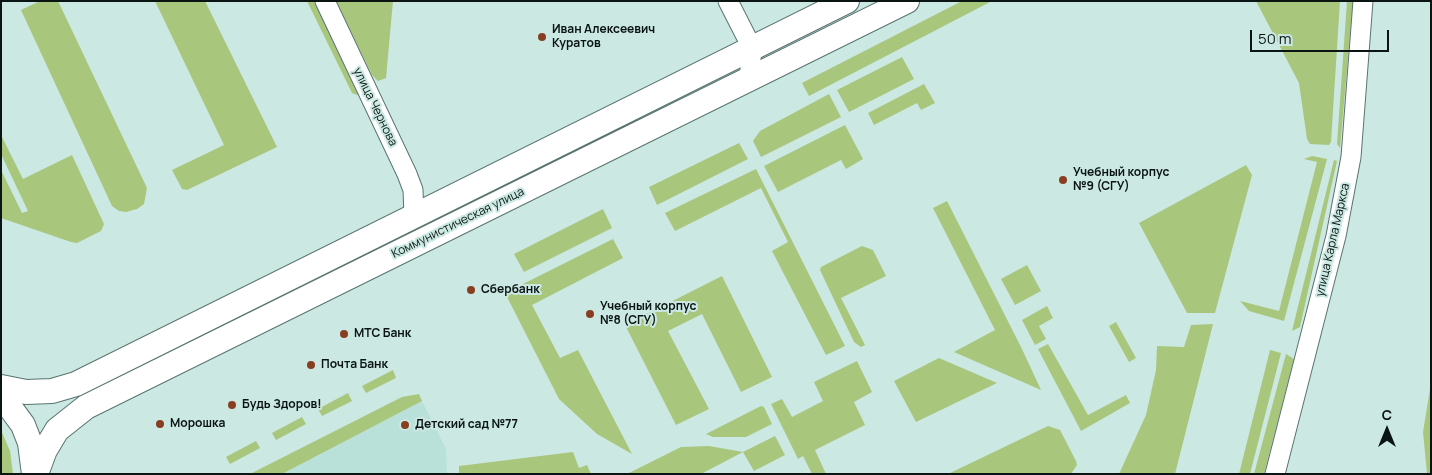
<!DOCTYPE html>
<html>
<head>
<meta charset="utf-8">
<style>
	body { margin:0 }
	#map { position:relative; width:1432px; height:475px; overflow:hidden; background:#cbe8e3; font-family:Manrope,sans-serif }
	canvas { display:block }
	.frame { position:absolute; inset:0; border:2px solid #0a1513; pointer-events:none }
	.north { position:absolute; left:1362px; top:405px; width:50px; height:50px; -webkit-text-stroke:4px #cbe8e3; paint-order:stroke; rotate:0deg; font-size:14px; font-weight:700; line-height:20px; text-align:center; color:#0a1513 }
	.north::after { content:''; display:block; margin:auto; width:18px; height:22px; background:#0a1513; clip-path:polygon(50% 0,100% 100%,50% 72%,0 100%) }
	.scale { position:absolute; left:1250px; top:30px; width:139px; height:22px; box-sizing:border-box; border:2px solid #0a1513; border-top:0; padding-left:6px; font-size:15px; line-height:18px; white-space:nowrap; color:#0a1513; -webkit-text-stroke:4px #cbe8e3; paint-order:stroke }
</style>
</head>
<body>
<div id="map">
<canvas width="1432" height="475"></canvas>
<div class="frame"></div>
<div class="north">С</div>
<div class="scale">50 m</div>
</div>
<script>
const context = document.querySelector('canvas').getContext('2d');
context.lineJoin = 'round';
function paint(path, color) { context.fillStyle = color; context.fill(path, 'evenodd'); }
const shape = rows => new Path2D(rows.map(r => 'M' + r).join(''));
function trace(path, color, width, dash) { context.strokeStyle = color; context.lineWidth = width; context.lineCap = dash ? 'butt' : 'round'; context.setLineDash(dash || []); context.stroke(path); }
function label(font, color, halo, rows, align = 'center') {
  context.font = font + ' Manrope,sans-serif'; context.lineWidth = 4; context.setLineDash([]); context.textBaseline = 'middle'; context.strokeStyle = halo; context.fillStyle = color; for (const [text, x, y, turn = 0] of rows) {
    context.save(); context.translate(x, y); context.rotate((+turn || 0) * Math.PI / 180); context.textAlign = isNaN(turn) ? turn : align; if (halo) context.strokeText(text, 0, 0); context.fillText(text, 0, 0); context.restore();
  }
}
paint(shape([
	[422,401,446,449,447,474,282,474]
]), '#b9e0d9');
paint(shape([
	[40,1,58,1,147,188,144,204,137,209,126,212,119,211,112,206,21,10],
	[155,1,205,1,277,147,187,190,182,189,172,170,224,145],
	[307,1,319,1,360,93,357,95,352,93],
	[336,1,393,1,386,78,378,81,372,75],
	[962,1,992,1,809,96,802,83],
	[1256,1,1340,1,1331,142,1329,145,1310,144,1307,139,1299,83],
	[1347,1,1353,1,1340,148,1337,144],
	[902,57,914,79,849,112,837,90],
	[924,84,935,103,921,110,917,103,874,125,868,113],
	[829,94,841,117,761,157,753,141,760,131],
	[845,125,863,159,846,169,841,160,778,192,764,166],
	[1,135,23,179,72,155,104,224,101,231,77,243,71,242,1,218,1,170,22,213,28,211,1,154],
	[739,143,748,159,657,205,649,187],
	[1312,156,1327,159,1284,321,1249,311,1240,301,1279,311,1317,162,1304,159],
	[1334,160,1337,161,1300,327,1292,331],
	[1246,165,1252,175,1215,313,1187,313,1139,223],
	[756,169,845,346,826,355,772,251,788,242,761,188,675,231,665,213],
	[947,201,1021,347,1041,390,954,352,995,330,933,208],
	[603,209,612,228,524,272,514,254],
	[613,239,623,258,532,305,560,358,578,350,632,454,597,434,559,399,505,293],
	[862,246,873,250,886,276,841,298,865,345,861,347,854,342,820,270,821,267],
	[1027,265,1041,291,1015,305,1001,279],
	[722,276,772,377,741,392,702,314,668,331,709,409,676,425,625,325],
	[1047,306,1053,318,1039,326,1046,339,1035,345,1022,320],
	[1116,322,1136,358,1129,362,1109,326],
	[1213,324,1175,474,1119,474,1146,415,1156,370,1157,346,1184,347,1191,325],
	[1048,344,1088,415,1126,395,1130,403,1081,431,1038,349],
	[1270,350,1281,353,1250,474,1239,474],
	[1286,354,1294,359,1264,474,1254,474],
	[939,358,997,383,916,422,894,381],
	[857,361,872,392,854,402,865,425,815,450,826,474,812,474,803,456,798,459,771,404,782,399,792,417,823,401,814,382],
	[393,370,396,378,366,393,362,386],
	[1431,383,1431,474,1427,474,1423,432],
	[348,393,352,401,322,416,318,409],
	[419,394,422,401,282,474,250,474,402,397],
	[761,406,764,407,772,424,746,437,713,437,706,434],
	[302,417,306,424,276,440,272,433],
	[1048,426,1060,430,1076,461,1077,465,1071,474,948,474],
	[1,430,10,451,13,474,1,474],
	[775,436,785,455,754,471,743,452,701,474,627,474,681,447,709,446,743,452],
	[256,441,260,448,230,464,226,457],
	[573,452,579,468,587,465,591,474,459,474,459,466]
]), '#a9c67d');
const minor = shape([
	[325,1,407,174,413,190,414,216],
	[728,1,752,48,749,80],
	[1275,474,1336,236,1351,157,1363,1]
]);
const major = shape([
	[1,387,26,392,52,391,76,384,847,1],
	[1,395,23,425,30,443,34,474],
	[36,474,45,450,57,430,86,407,907,1]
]);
trace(minor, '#59746f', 21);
trace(major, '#59746f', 26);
trace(minor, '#fff', 19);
trace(major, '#fff', 24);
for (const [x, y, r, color] of [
	[542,37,5,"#873e21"],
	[1063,180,5,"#873e21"],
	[471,290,5,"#873e21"],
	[590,314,5,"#873e21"],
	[344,334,5,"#873e21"],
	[311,365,5,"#873e21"],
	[232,405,5,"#873e21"],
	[160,424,5,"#873e21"],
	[405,425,5,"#873e21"]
]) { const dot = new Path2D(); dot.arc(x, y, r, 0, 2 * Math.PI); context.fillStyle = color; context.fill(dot); trace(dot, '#cbe8e3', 2); }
label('bold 12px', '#0a1513', '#cbe8e3', [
	["Иван Алексеевич",552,30],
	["Куратов",552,44],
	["Учебный корпус",1073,173],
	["№9 (СГУ)",1073,187],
	["Сбербанк",481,290],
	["Учебный корпус",600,307],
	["№8 (СГУ)",600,321],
	["МТС Банк",354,334],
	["Почта Банк",321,365],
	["Будь Здоров!",242,405],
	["Морошка",170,424],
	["Детский сад №77",415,425]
], 'left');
label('12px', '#0a1513', '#cbe8e3', [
	["улица Чернова",375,107,64],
	["Коммунистическая улица",458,223,-26],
	["улица Карла Маркса",1333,240,-77]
]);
</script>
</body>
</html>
